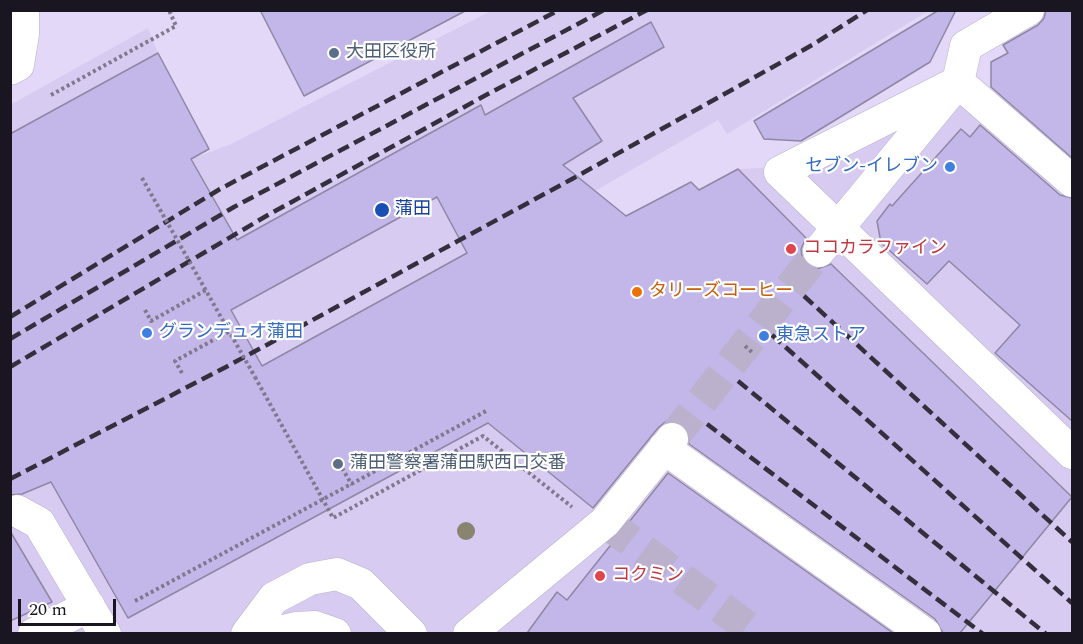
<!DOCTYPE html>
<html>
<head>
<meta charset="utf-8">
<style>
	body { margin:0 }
	#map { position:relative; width:1083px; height:644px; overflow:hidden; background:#e3d8f7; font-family:Spectral,serif }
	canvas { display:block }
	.frame { position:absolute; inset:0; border:12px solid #1a1621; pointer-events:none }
	.scale { position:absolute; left:18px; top:599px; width:98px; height:27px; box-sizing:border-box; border:3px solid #1a1621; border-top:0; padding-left:8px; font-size:18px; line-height:21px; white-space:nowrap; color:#1a1621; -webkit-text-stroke:4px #fff; paint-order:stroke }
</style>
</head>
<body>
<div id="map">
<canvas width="1083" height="644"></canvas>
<div class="frame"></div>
<div class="scale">20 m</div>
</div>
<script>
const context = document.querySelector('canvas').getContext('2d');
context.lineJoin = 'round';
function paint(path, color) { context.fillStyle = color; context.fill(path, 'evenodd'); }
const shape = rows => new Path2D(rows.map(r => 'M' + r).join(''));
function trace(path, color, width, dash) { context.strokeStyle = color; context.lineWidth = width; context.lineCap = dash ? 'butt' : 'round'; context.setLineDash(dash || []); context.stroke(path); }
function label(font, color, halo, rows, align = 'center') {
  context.font = font + ' Spectral,"Noto Sans JP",serif'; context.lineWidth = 4.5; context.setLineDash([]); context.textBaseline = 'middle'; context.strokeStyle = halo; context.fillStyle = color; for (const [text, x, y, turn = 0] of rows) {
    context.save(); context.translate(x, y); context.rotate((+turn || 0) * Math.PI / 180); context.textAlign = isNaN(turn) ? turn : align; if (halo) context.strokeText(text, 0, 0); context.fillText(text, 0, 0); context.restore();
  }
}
paint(shape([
	[491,11,928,11,727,134,718,120,595,191,626,216,691,182,699,190,738,169,825,165,947,90,1072,195,1072,633,960,633,1072,497,827,260,682,446,946,633,11,633,10,105,148,28,158,53,209,149,197,157,231,144]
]), '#d8cbf1');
const building = shape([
	[260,10,467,10,304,96,260,10],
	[939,10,956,10,930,62,801,141,764,139,754,121,939,10],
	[1046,10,1072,10,1072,158,991,87,991,62,1008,53,1003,45,1038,25,1044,18,1046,10],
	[651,22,664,47,573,98,602,141,563,165,626,216,691,182,699,190,738,169,806,238,801,249,802,257,807,264,817,269,831,264,1072,497,960,633,943,633,935,619,689,444,689,432,683,425,674,421,665,422,658,428,593,508,488,423,128,618,51,482,22,494,10,495,10,134,158,53,209,149,191,159,237,240,481,105,485,115,651,22],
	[437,197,467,253,262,366,231,310,437,197],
	[980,125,1060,195,1072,198,1072,421,995,353,1020,325,949,261,927,284,881,243,877,221,890,204,892,206,961,129,970,137,980,125],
	[668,473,893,633,527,633,557,592,567,600,668,473],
	[10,531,52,602,10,621,10,531]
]);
paint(building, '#c3b6e8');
trace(building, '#8f87a4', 1.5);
trace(shape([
	[672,439,819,251],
	[605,522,757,634]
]), '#bbb1cc', 32, [32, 16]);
const minor = shape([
	[10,69,18,65,23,34,23,10],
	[958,82,780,172,1072,453],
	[958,82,1072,181],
	[819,251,958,82,966,46,1028,10],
	[664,448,925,634],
	[17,511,39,523,105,634],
	[34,634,89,606],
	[247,634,274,598,310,579,337,574,361,584,411,634],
	[270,634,296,628,315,627,335,634],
	[469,634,605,522,672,439]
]);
trace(minor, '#bab0ce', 33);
trace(shape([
	[51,95,176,26,169,10],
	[145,310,151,321,206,290],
	[745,346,752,352],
	[182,373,175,361,230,331],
	[255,377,333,518,483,436,572,507],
	[339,463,352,485],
	[135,601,488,410]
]), '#80798e', 4, [3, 3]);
trace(minor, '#fff', 32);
trace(shape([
	[804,296,1072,542],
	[10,317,220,189,559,10],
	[772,335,1072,603],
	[10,339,234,207,604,10],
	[10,367,268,215,486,95,647,10],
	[738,381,1046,634],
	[707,424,983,634],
	[10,479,226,367,572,179,814,44,867,10]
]), '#342f3d', 4.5, [12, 6]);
trace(shape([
	[142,178,255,377]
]), '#80798e', 4, [3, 3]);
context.fillStyle = '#88846f';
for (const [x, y] of [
	[466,531]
]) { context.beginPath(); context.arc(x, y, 9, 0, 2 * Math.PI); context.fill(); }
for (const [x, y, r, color] of [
	[334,53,6,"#5c6f8a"],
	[950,167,6,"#3f7fe0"],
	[382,210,8,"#1a4fb4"],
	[791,249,6,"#e0444e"],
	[637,292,6,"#e8710a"],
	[147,333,6,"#3f7fe0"],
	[764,336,6,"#3f7fe0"],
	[338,464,6,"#5c6f8a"],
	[600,576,6,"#e0444e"]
]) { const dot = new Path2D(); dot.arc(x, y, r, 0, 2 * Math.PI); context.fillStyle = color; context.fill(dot); trace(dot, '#fff', 2); }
label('18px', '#4e5e75', '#fff', [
	["大田区役所",346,53],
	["蒲田警察署蒲田駅西口交番",350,464]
], 'left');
label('18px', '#366cbe', '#fff', [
	["セブン-イレブン",938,167,"right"],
	["グランデュオ蒲田",159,333],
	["東急ストア",776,336]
], 'left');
label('18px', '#164399', '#fff', [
	["蒲田",395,210]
], 'left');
label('18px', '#be3a42', '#fff', [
	["ココカラファイン",803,249],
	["コクミン",612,576]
], 'left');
label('18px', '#c56008', '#fff', [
	["タリーズコーヒー",649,292]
], 'left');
</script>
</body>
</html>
